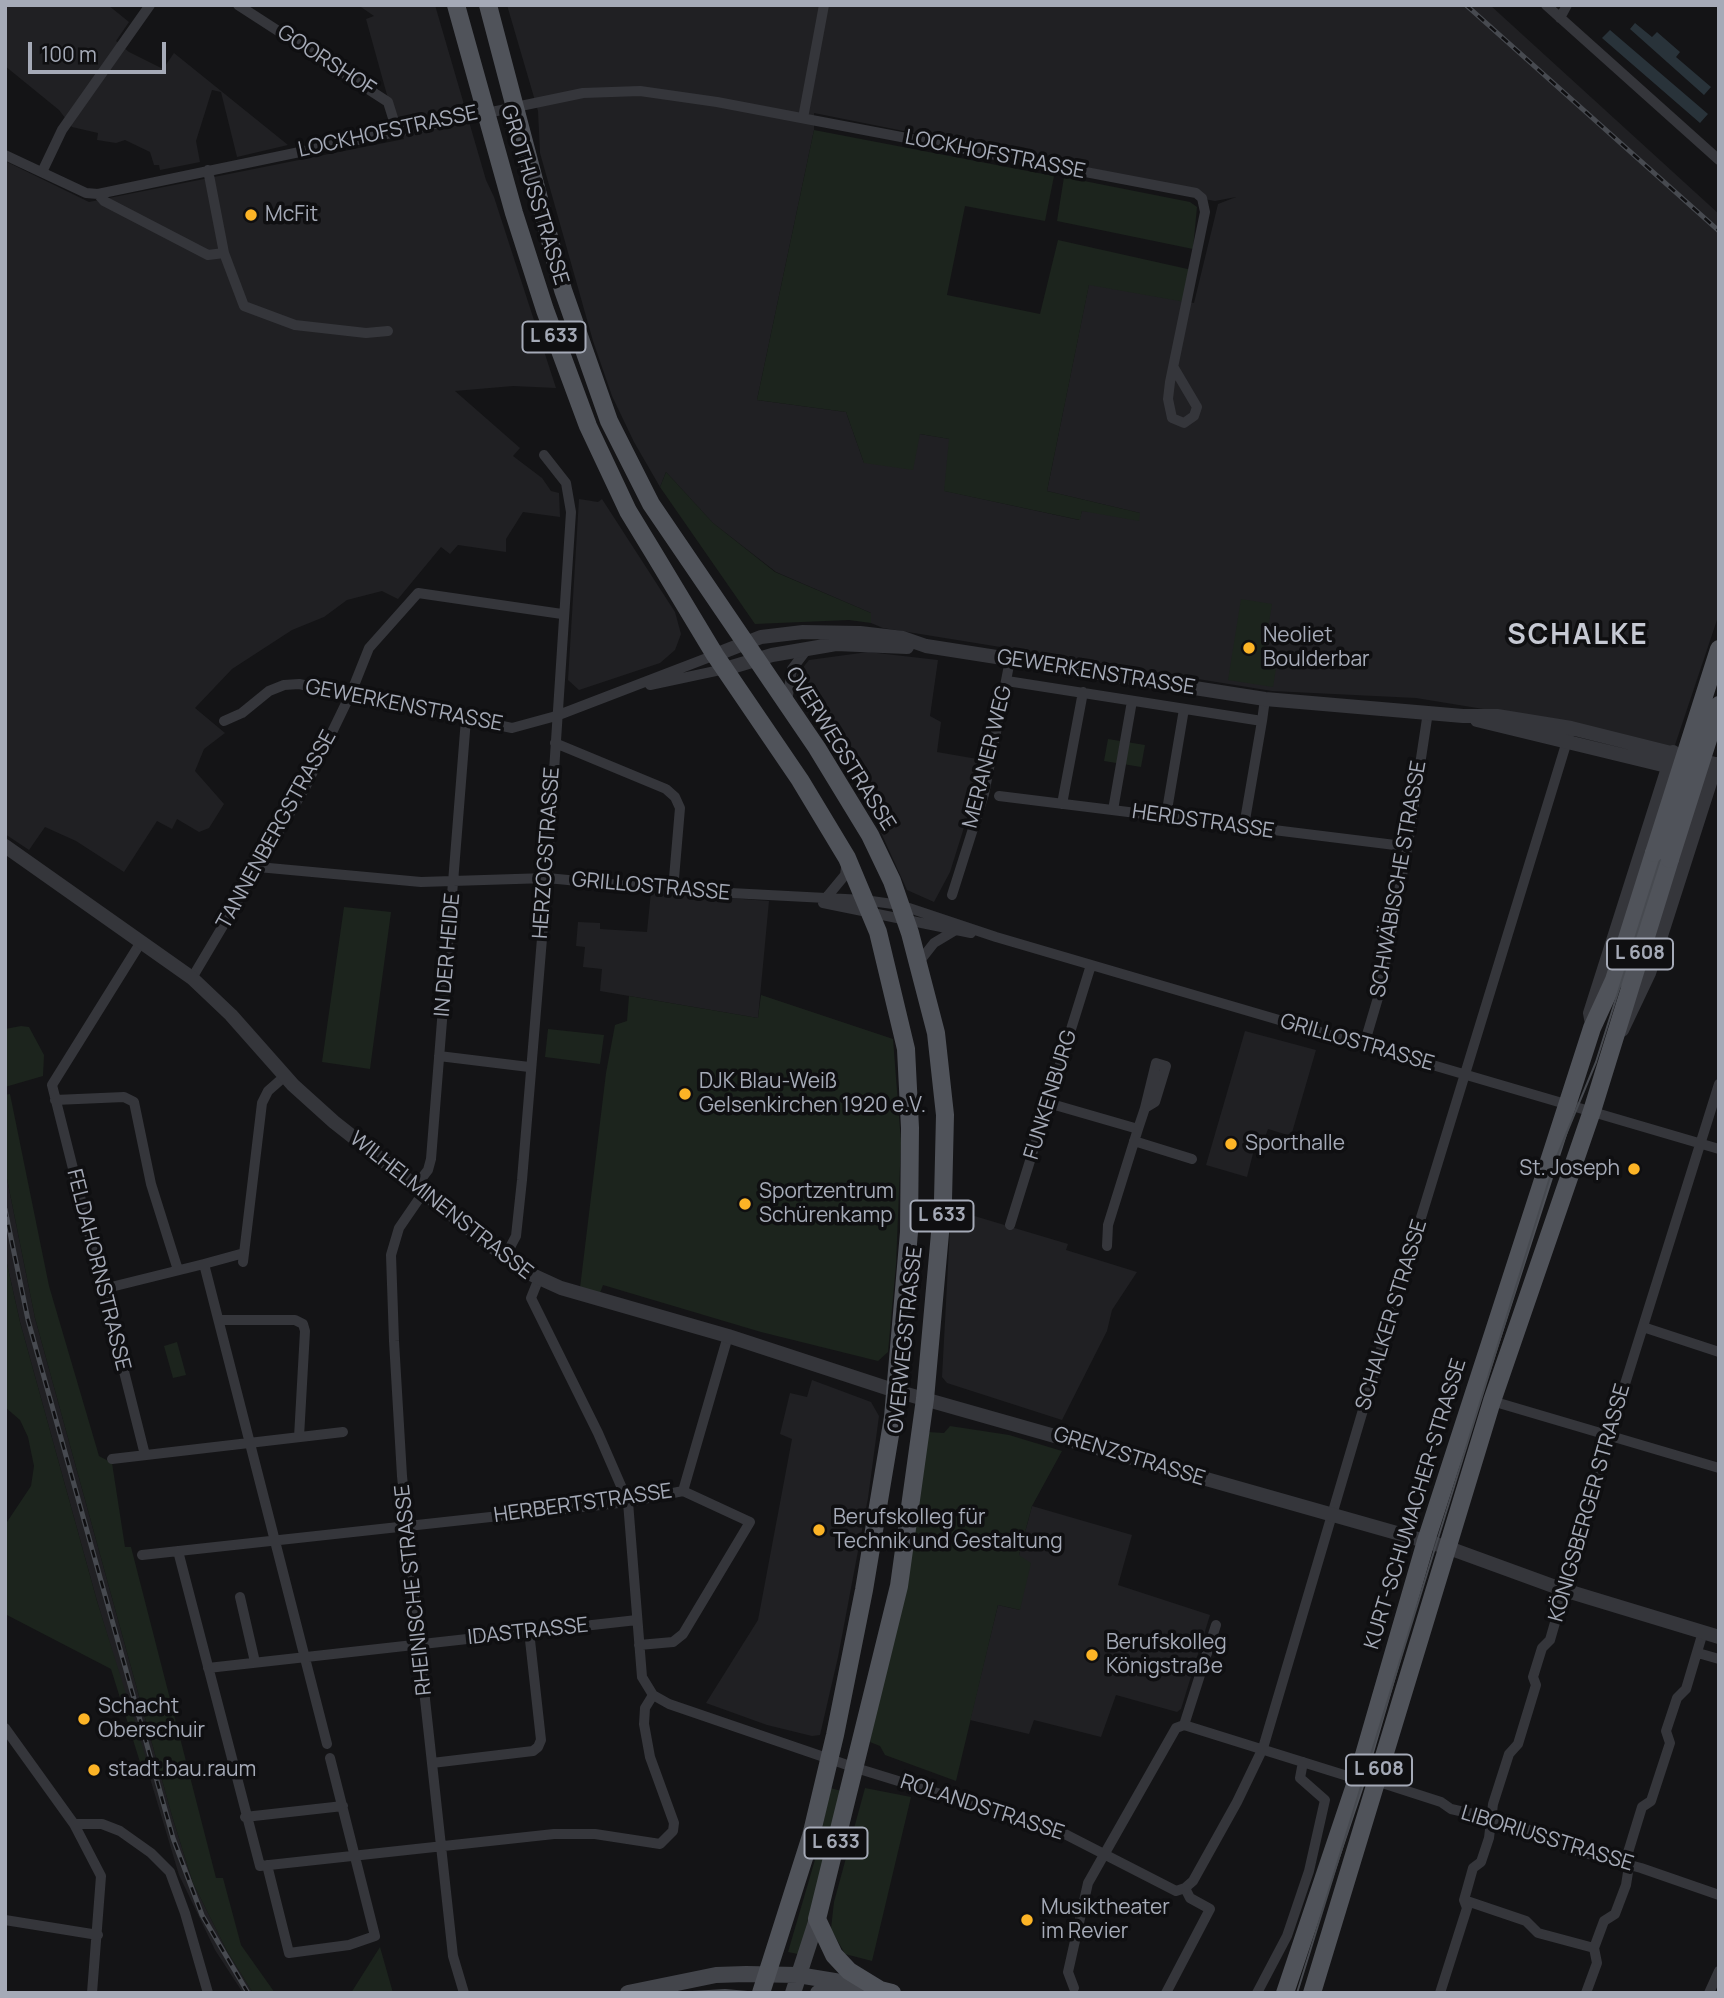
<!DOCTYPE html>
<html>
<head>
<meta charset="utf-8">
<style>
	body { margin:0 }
	#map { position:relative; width:1724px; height:1998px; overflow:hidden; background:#141416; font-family:Manrope,sans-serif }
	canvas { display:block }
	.frame { position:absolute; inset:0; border:7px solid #a5aab7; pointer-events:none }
	.scale { position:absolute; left:28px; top:42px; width:138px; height:32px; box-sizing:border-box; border:4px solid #a5aab7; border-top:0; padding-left:9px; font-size:21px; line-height:24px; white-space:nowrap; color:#a5aab7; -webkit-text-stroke:5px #0f0f11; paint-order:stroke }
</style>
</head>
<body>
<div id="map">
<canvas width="1724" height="1998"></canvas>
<div class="frame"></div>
<div class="scale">100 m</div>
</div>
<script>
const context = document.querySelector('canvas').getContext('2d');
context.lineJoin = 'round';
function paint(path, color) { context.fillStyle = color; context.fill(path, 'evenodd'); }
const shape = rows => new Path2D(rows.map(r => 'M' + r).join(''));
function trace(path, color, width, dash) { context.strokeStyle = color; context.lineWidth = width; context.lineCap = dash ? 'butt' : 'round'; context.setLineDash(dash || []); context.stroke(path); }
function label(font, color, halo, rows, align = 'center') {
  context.font = font + ' Manrope,sans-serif'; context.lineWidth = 7; context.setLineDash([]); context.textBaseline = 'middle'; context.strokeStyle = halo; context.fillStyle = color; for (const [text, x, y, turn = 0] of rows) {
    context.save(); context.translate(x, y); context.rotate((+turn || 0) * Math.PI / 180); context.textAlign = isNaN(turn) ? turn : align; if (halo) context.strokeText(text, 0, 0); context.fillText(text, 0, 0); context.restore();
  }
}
paint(shape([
	[5,5,108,5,129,22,116,41,129,52,163,69,174,53,288,145,237,157,221,92,212,90,196,141,200,162,160,170,159,165,154,165,150,152,125,140,116,143,97,140,98,133,72,127,59,110,5,66],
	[358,5,435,5,486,180,494,197,556,388,513,386,455,391,520,448,513,456,542,478,551,491,559,493,560,517,523,512,506,539,506,552,458,545,450,554,441,547,398,599,382,591,347,600,324,617,292,630,232,669,195,708,225,733,204,749,195,771,224,804,209,828,199,832,177,819,172,829,157,821,124,872,76,841,45,827,29,850,5,834,5,161,89,202,404,139,387,95,366,19,374,16],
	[507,5,1490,5,1719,214,1719,614,1674,748,1575,724,1416,698,1272,691,883,628,871,623,871,613,776,572,713,523,666,472,660,487,634,442,612,396,593,341,540,153,538,111],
	[814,113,1188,188,1204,199,1215,201,1236,197,1218,204,1194,303,1089,284,1047,491,1140,513,1082,511,1079,520,945,491,950,439,920,434,864,463,846,412,757,400,814,130],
	[579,499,598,502,602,499,675,612,681,634,675,650,660,663,579,690,568,680],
	[868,652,938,660,930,716,941,722,937,752,983,760,978,783,950,872,934,902,907,890,863,793,794,687,797,675,809,660],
	[651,892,769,901,758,1018,600,991,602,969,583,967,585,947,576,946,578,922,600,923,600,929,647,932],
	[1245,1031,1316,1050,1291,1136,1268,1129,1264,1140,1257,1138,1247,1177,1206,1165],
	[5,1169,35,1318,172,1816,193,1883,227,1951,253,1993,243,1993,215,1950,179,1875,97,1601,20,1322,5,1255],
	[951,1209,1068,1244,1066,1250,1137,1272,1112,1310,1107,1331,1062,1420,947,1383,942,1377],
	[812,1380,871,1402,879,1416,868,1498,838,1657,820,1735,812,1736,767,1725,706,1703,758,1620,792,1439,780,1434,790,1393,807,1397],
	[1032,1506,1132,1535,1118,1585,1210,1615,1181,1709,1177,1712,1116,1695,1101,1737,1034,1720,1029,1734,970,1720,998,1605,1020,1610,1019,1555]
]), '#202023');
paint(shape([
	[814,130,1054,176,1045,221,965,206,947,295,1040,314,1058,240,1192,270,1185,302,1089,285,1047,491,1140,513,1139,521,1082,511,1080,520,944,491,949,439,920,434,913,470,864,463,846,412,757,400],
	[1064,177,1190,202,1197,207,1193,249,1057,221],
	[666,472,713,523,775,572,871,613,871,623,849,620,755,624,660,487],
	[1241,599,1272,604,1264,653,1278,656,1273,687,1228,680],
	[1108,739,1145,745,1141,767,1104,761],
	[344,907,391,912,370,1069,322,1062],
	[761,995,893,1039,901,1142,896,1265,888,1352,878,1361,761,1332,603,1285,600,1293,580,1288,606,1073,615,1025,627,1021,629,996,758,1018],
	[21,1026,29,1027,44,1055,43,1076,5,1087,5,1029],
	[548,1029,604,1035,600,1064,545,1057],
	[10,1094,49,1286,99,1456,112,1463,125,1547,131,1547,216,1878,223,1878,241,1945,275,1993,253,1993,227,1951,193,1883,172,1816,35,1318,5,1169,5,1095],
	[5,1255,20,1322,97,1601,151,1774,144,1775,111,1669,5,1614,5,1525,31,1486,34,1466,28,1437,20,1420,5,1407],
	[177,1342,186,1375,173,1378,164,1346],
	[950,1426,1009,1435,1062,1451,1032,1506,1019,1555,1031,1563,1020,1610,998,1605,956,1781,885,1755,880,1746,870,1742,928,1432,944,1433],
	[830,1788,842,1791,805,1936,798,1954,788,1952,819,1846],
	[865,1788,911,1797,872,1961,845,1954,831,1929,834,1902],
	[380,1947,393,1993,351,1993]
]), '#1c241d');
paint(shape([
	[1635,23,1652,37,1657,32,1680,52,1676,57,1711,87,1704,95,1630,29],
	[1610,30,1708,114,1700,123,1602,38]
]), '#29333a');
trace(shape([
	[238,5,388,102,397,131],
	[1546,5,1719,160],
	[1560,18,1567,5],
	[803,118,824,5],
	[5,155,86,193,98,194,583,93,640,91,717,102,1196,193,1202,198,1205,212,1170,382,1168,399,1172,418,1184,423,1194,416,1197,407,1174,368],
	[208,170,224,253,244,306,295,325,366,333,388,331],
	[42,172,62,130,150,5],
	[98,194,104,201,208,255,224,253],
	[1007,681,1262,721,1265,699],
	[650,685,725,669],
	[787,702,792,669,808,648],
	[224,721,242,713,269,691,284,685,299,684,512,728,556,716,715,655],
	[555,743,666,789,675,797,680,808,673,890],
	[999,796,1395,845,1408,844],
	[1062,804,1083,692],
	[1113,810,1132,701],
	[1166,816,1184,709],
	[1244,826,1262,721],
	[258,867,421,882,547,878,673,890,864,900,900,905,996,937,1719,1149],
	[952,895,984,794,1010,660],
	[826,898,845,875,847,861],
	[823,903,971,933],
	[141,942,52,1085,145,1455],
	[919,962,934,943,954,931],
	[192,978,306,786,351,693,369,648,418,593,562,614],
	[1364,1045,1380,991,1408,844,1428,712],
	[439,1056,529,1067],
	[55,1100,124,1097,134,1102,151,1184,178,1270],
	[1048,1103,1138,1129],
	[1134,1141,1192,1159],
	[415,1187,428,1170,431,1159,466,719],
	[423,1193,399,1228,391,1255,394,1341,402,1476,419,1644,453,1956,464,1993],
	[1010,1225,1091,965],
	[1107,1246,1108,1225,1138,1129,1145,1108,1155,1102,1166,1066,1156,1063,1145,1108],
	[244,1253,204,1264,327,1744],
	[505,1257,516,1236,522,1180,547,878,571,512,566,483,544,455],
	[243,1262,262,1103,268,1091,285,1076],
	[539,1278,531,1298,598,1433,628,1502,642,1677,653,1695,669,1704,856,1768,1057,1830,1176,1891,1185,1888],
	[103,1289,204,1264],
	[219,1320,295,1320,303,1324,305,1331,299,1437],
	[1643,1327,1719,1352],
	[1492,1401,1719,1468],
	[112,1459,343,1432],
	[178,1551,260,1866,554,1834,595,1834,660,1844,673,1831,674,1823,650,1757,644,1724,645,1708,653,1695],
	[142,1555,628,1502,683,1491,728,1336],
	[240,1597,255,1662],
	[639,1645,673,1642,683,1634,750,1522,683,1491],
	[1698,1653,1719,1659],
	[208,1668,637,1620],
	[1184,1725,1216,1625],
	[5,1728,74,1824,101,1876,92,1993],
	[432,1763,533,1751,538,1747,541,1740,529,1631],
	[1376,1781,1441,1802,1451,1809,1504,1821,1556,1840,1566,1848,1641,1868,1719,1895],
	[245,1817,343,1806],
	[74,1824,102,1824,120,1831,151,1853,170,1872,185,1913,208,1993],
	[267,1865,289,1953,349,1945,375,1936,330,1758],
	[1185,1888,1193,1881,1237,1802,1263,1748,1389,1322,1571,728],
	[1464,1900,1526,1921,1538,1933,1594,1948],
	[5,1920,98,1935],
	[1074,1988,1068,1972,1088,1883,1176,1728,1184,1725,1357,1779],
	[1166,1993,1210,1909,1190,1898,1185,1888],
	[1257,1993,1287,1936,1309,1871,1325,1800,1300,1778,1303,1762],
	[1440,1993,1467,1908,1464,1900,1473,1868,1481,1862,1489,1838,1493,1804,1509,1754,1518,1744,1536,1685,1533,1677,1542,1648,1550,1640,1609,1435,1719,1084],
	[1586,1993,1597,1963,1594,1948,1604,1921,1615,1914,1626,1885,1629,1866,1626,1859,1642,1807,1651,1801,1670,1743,1666,1731,1677,1698,1686,1689,1703,1632],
	[1709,1993,1719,1971]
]), '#35363b', 10);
trace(shape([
	[715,655,761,637,803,632,860,633,903,638,926,646,1265,699,1463,716,1497,716,1571,728,1719,765],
	[725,669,772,655,836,644,907,647],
	[1477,720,1675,768],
	[5,846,192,978,231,1015,293,1085,334,1122,522,1270,539,1278,561,1288,728,1336,896,1391,1446,1547,1564,1590,1719,1637],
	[1592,1024,1590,1013,1673,752],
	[1622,1030,1649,973,1716,764]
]), '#35363b', 14);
trace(shape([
	[628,1993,716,1975,746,1974,798,1975,871,1987],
	[793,1993,817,1919],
	[818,1993,860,1990]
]), '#43454b', 16);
trace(shape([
	[456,5,514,213,545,310,588,426,628,511,653,552,715,655,800,780,847,858,878,932,906,1049,910,1128,909,1232,893,1417,864,1590,835,1735,811,1836,761,1993],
	[488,5,563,290,609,421,651,504,817,748,870,835,892,881,910,933,936,1033,945,1115,943,1200,925,1399,899,1586,817,1919,834,1955,849,1971,880,1990,892,1993],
	[1285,1993,1357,1779,1426,1541,1541,1186,1592,1028,1614,980,1654,853],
	[1312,1993,1492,1401,1592,1111,1670,859]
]), '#50535a', 18);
trace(shape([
	[676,1993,725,1990,759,1993],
	[1297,1993,1555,1161,1596,1062,1719,673]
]), '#474a50', 2);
const rail = shape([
	[1466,5,1719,231],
	[5,1209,28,1320,173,1838,202,1915,248,1993]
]);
trace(rail, '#474a50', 5);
trace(rail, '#0f0f11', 2.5, [8]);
trace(shape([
	[1654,853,1719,649],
	[1670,859,1719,705]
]), '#50535a', 18);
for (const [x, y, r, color] of [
	[251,215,7,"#fcb426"],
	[1249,648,7,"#fcb426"],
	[685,1094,7,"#fcb426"],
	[1231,1144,7,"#fcb426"],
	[1634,1169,7,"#fcb426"],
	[745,1204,7,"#fcb426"],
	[819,1530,7,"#fcb426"],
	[1092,1655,7,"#fcb426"],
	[84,1719,7,"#fcb426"],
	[94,1770,7,"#fcb426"],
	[1027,1920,7,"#fcb426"]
]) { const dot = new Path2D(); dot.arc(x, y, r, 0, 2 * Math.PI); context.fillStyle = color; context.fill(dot); trace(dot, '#0f0f11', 2.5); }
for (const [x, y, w] of [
	[554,337,63],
	[1640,954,66],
	[942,1216,63],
	[1379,1770,66],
	[836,1843,63]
]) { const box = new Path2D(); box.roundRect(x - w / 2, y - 15.5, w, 31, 5); context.fillStyle = '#0f0f11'; context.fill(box); trace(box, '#a5aab7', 2); }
label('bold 19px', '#a5aab7', null, [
	["L 633",554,337],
	["L 608",1640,954],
	["L 633",942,1216],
	["L 608",1379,1770],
	["L 633",836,1843]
]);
label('21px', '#a5aab7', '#0f0f11', [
	["GOORSHOF",326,61,33],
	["LOCKHOFSTRASSE",388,132,-12],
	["LOCKHOFSTRASSE",995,155,11],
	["GROTHUSSTRASSE",534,195,73],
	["GEWERKENSTRASSE",1096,673,9],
	["GEWERKENSTRASSE",404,706,11],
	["OVERWEGSTRASSE",840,749,58],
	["MERANER WEG",988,757,-76],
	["HERDSTRASSE",1203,822,8],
	["TANNENBERGSTRASSE",277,830,-61],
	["HERZOGSTRASSE",547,853,-86],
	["SCHWÄBISCHE STRASSE",1399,879,-80],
	["GRILLOSTRASSE",651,887,5],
	["IN DER HEIDE",448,955,-85],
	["GRILLOSTRASSE",1357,1043,16],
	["FUNKENBURG",1051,1095,-73],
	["WILHELMINENSTRASSE",441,1206,38],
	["FELDAHORNSTRASSE",98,1270,76],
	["SCHALKER STRASSE",1392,1315,-73],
	["OVERWEGSTRASSE",906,1340,-84],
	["GRENZSTRASSE",1129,1457,17],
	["KÖNIGSBERGER STRASSE",1590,1503,-74],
	["HERBERTSTRASSE",583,1504,-8],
	["KURT-SCHUMACHER-STRASSE",1416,1504,-73],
	["RHEINISCHE STRASSE",414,1590,-96],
	["IDASTRASSE",528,1632,-6],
	["ROLANDSTRASSE",982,1808,18],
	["LIBORIUSSTRASSE",1547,1839,17]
]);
label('21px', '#a5aab7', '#0f0f11', [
	["McFit",265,215],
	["Neoliet",1263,636],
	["Boulderbar",1263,660],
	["DJK Blau-Weiß",699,1082],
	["Gelsenkirchen 1920 e.V.",699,1106],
	["Sporthalle",1245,1144],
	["St. Joseph",1620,1169,"right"],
	["Sportzentrum",759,1192],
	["Schürenkamp",759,1216],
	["Berufskolleg für",833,1518],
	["Technik und Gestaltung",833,1542],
	["Berufskolleg",1106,1643],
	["Königstraße",1106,1667],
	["Schacht",98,1707],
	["Oberschuir",98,1731],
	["stadt.bau.raum",108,1770],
	["Musiktheater",1041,1908],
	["im Revier",1041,1932]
], 'left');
context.letterSpacing = '2px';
label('bold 28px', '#c6c9d3', '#0f0f11', [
	["SCHALKE",1578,636]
]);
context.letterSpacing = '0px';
</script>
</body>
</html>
